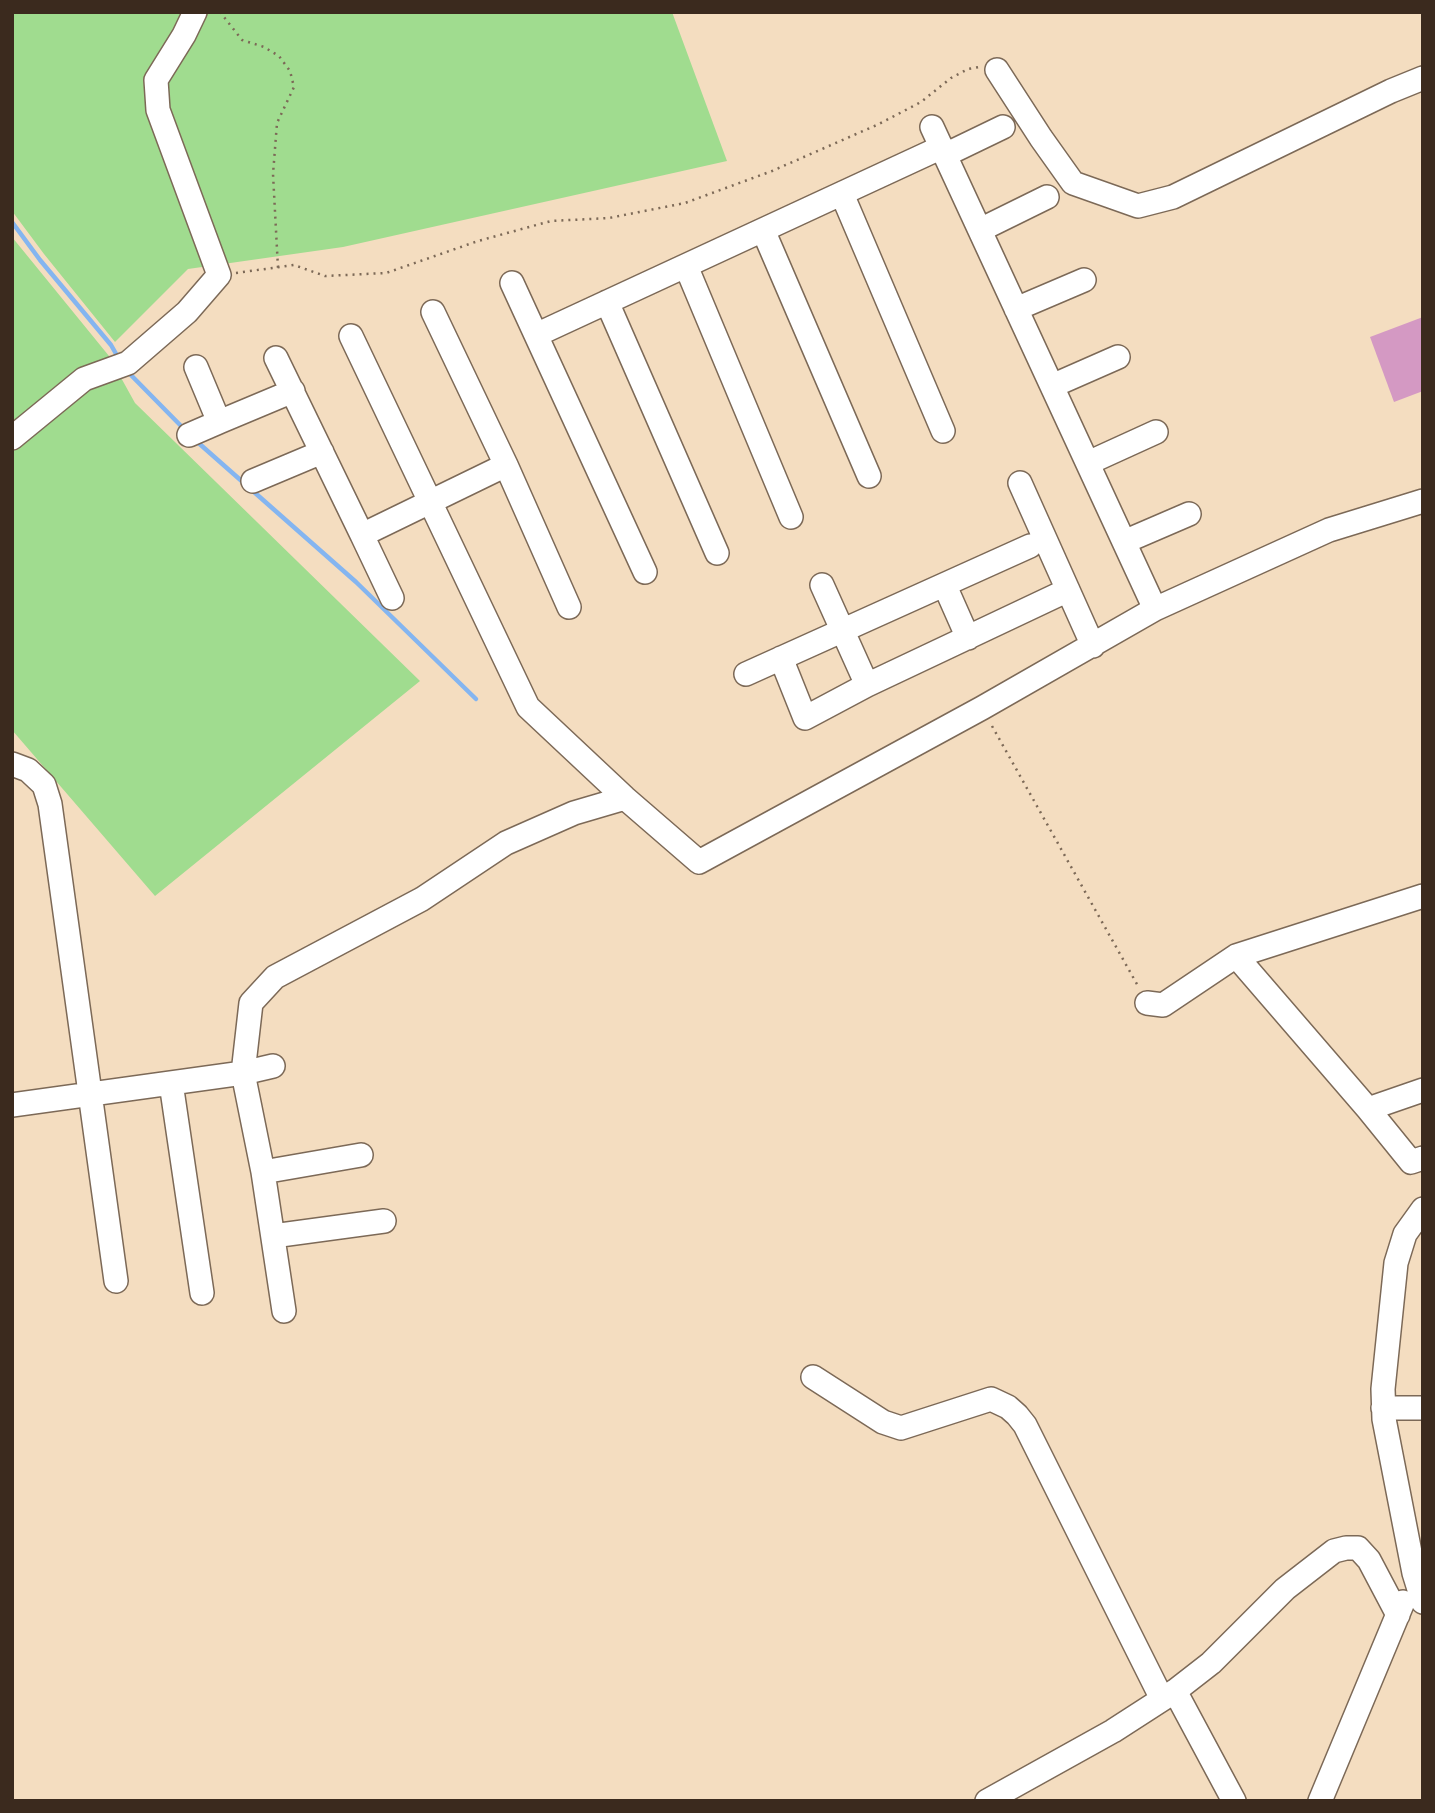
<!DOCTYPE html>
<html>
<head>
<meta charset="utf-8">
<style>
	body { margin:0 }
	#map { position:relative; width:1435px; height:1813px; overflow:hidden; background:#f4ddc0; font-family:Vollkorn,serif }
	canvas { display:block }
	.frame { position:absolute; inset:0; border:14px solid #3b2a1e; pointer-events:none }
</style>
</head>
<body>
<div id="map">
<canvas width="1435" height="1813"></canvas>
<div class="frame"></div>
</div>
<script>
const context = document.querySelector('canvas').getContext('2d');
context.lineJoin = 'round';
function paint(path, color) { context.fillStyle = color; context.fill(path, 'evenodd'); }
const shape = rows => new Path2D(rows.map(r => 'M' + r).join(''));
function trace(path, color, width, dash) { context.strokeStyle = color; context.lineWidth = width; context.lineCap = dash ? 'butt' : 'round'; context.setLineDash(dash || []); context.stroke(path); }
paint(shape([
	[12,12,672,12,727,161,343,247,188,269,115,342,44,254,12,211],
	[12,237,109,356,135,403,420,681,155,896,12,730]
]), '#a0dc8f');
trace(shape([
	[12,222,40,260,111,345,119,359],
	[126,370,186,431],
	[194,439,356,582,476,699]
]), '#84b5f0', 4.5);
paint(shape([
	[1423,317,1423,391,1394,402,1370,337]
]), '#d499c3');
const minor = shape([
	[997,70,1041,138,1073,183,1138,206,1173,197,1391,91,1423,78],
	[932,127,1155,609],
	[945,155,1003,127],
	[842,194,943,431],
	[763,230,869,476],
	[980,230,1047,197],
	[686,266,791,517],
	[512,283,645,572],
	[607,302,717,553],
	[1016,309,1084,280],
	[433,312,506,465,569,607],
	[536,335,942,147],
	[351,336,528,707,625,798,699,862,982,708,1155,609,1329,530,1423,501],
	[276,358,362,535,506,465],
	[196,367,219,422,293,391],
	[1052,386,1118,357],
	[189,435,219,422],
	[12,438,84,379,128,363,187,312,219,275,158,110,156,80,184,35,195,12],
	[1088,463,1156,432],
	[253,481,322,452],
	[1020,483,1093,646],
	[362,535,392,598],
	[1124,542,1189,514],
	[822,585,867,685,1068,590],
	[945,586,968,638],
	[781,658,805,718,867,685],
	[746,674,1030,546],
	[12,764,28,770,44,785,50,804,116,1281],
	[1236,956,1368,1109,1423,1090],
	[1147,1003,1163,1005,1236,956,1423,896],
	[273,1066,243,1073,263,1172,284,1311],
	[171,1083,202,1293],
	[12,1105,243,1073,251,1003,275,977,422,899,506,843,574,813,625,798],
	[1368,1109,1411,1162,1423,1158],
	[263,1172,361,1155],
	[1423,1209,1405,1234,1396,1263,1383,1389,1384,1419,1414,1573,1423,1602],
	[273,1236,384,1221],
	[813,1377,883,1422,901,1428,991,1399,1008,1407,1017,1415,1025,1425,1162,1699],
	[1383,1408,1423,1408],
	[1175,1691,1234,1801],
	[987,1801,1113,1731,1175,1691,1211,1663,1285,1589,1334,1551,1346,1548,1358,1548,1369,1560,1398,1615],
	[1320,1801,1403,1602]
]);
trace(minor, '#7c6957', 26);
trace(shape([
	[220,12,242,40,264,47,279,56,290,71,294,87,277,123,273,174,278,268],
	[236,273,294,265,325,276,386,273,478,241,551,221,609,218,685,203,772,171,879,124,921,102,951,78,968,69,979,67],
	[992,726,1138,986]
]), '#7c6957', 2.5, [2, 5]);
trace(minor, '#fff', 23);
</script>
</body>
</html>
